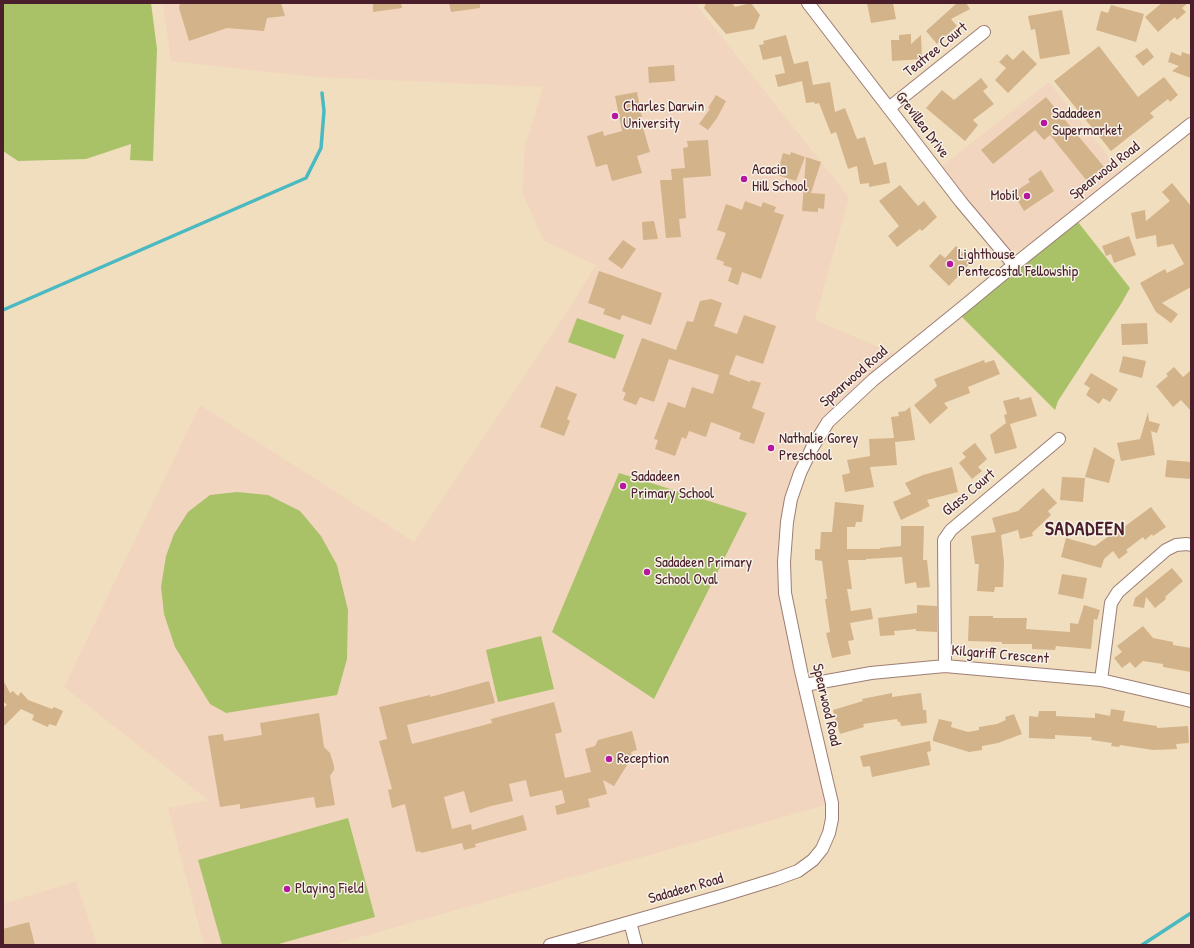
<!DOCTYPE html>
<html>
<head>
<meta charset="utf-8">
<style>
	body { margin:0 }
	#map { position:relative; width:1194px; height:948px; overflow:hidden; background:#f1debe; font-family:"Patrick Hand",sans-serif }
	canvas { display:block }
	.frame { position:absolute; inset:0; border:4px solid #4a1f2b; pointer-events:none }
</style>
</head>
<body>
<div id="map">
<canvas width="1194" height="948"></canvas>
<div class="frame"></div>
</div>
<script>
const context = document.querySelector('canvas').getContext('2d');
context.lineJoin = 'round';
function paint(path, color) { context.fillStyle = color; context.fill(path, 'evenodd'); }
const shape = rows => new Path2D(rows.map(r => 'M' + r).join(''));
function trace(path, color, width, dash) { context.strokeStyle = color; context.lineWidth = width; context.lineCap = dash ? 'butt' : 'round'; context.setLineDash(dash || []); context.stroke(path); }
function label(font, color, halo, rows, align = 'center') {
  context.font = font + ' "Patrick Hand",sans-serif'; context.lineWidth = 3; context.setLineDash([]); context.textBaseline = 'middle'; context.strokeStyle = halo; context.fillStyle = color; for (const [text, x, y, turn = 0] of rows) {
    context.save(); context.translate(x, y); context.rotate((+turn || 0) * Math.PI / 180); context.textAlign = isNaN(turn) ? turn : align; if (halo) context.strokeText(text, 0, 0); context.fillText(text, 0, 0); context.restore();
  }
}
paint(shape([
	[163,3,701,3,697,6,849,197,815,320,902,357,828,422,800,473,784,562,832,803,333,945,204,945,168,808,208,800,64,687,200,405,414,542,563,318,596,265,544,241,522,192,525,146,543,87,315,77,171,61],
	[1049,82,1124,176,1074,217,1013,253,961,202,936,171],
	[76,881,97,945,3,945,3,904]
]), '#f2d5be');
paint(shape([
	[3,3,151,3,157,49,153,161,130,160,131,144,86,159,18,161,3,151],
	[1074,217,1130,288,1121,304,1058,401,1055,410,957,312],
	[577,318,624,335,615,359,568,342],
	[619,473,747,513,654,699,552,632],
	[237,492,268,495,300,511,321,536,337,565,348,610,347,659,337,695,226,713,210,704,175,647,164,614,161,587,166,556,174,534,188,512,210,495],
	[541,636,554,689,498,702,486,650],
	[348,818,375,917,275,945,222,945,198,860]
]), '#a9c268');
trace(shape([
	[3,310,306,178,321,148,324,111,322,93],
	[1142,945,1191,913]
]), '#4ab9c2', 3.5);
paint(shape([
	[180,3,281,3,285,16,267,18,264,31,227,28,189,41,179,8],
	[373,3,401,3,402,8,373,12],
	[449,3,480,3,480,8,451,12],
	[706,3,732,3,735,7,751,3,760,15,754,29,726,34,704,8],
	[867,3,893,3,896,19,871,23],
	[957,3,966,3,970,9,951,19,957,26,937,44,926,31],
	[1162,3,1188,3,1182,8,1186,12,1177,20,1175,17,1158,32,1145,17],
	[1111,5,1144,14,1136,42,1096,30,1101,11,1108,13],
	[1062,10,1070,54,1040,59,1035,29,1031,30,1028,16],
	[911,34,911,44,921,35,922,59,892,61,891,40,899,40,899,35],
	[786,35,794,64,808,61,813,85,830,82,835,112,845,108,857,139,865,137,874,165,886,162,890,183,869,187,869,183,860,184,857,166,848,169,836,132,831,134,819,103,815,104,814,102,806,103,802,81,778,87,775,75,785,73,781,56,763,60,759,45,764,44,763,41],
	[1099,46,1138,97,1164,77,1178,95,1170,102,1168,99,1150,113,1154,117,1111,151,1054,81],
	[1147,48,1154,57,1143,66,1135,56],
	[1023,50,1037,64,1008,93,995,80,1006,68,999,62,1007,54,1013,60],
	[1171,52,1181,56,1182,52,1191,55,1191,78,1172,71,1179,66,1168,62],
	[674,65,675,81,649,83,648,67],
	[981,78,988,87,983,91,994,104,973,120,978,125,965,141,926,108,942,90,954,100],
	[637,92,642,117,640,117,650,152,637,156,642,173,612,181,607,164,596,167,587,136,603,131,604,136,622,131,615,96],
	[716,95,726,101,717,118,708,130,699,124,710,109,708,108],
	[1046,97,1104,167,1087,181,1050,135,1044,140,1035,130,993,164,981,150],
	[708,140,711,176,683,178,686,218,679,219,681,237,666,238,660,180,672,180,671,169,685,168,683,148,688,147,687,141],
	[791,152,805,157,796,181,777,175,783,153,790,155],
	[806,157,821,162,811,193,825,194,824,209,818,208,818,212,802,211],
	[1041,170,1054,191,1024,211,1013,193,1030,182,1028,179],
	[1172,183,1191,206,1191,287,1162,303,1178,314,1171,323,1156,312,1140,283,1165,269,1167,273,1184,264,1173,244,1157,247,1156,235,1136,239,1131,213,1145,210,1146,221,1170,201,1162,192],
	[900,185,918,206,924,201,937,217,922,231,920,229,897,247,888,236,899,226,879,201],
	[745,201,761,207,763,202,776,207,774,212,784,215,761,279,742,272,738,285,728,281,732,268,723,265,724,262,716,259,726,233,717,230,726,204,742,210],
	[654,221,658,239,643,240,642,222],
	[1129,236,1136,255,1114,263,1111,254,1106,256,1102,246],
	[623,240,636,249,622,269,608,259],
	[956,246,972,261,949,286,929,266,940,254,945,258],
	[599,271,662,293,651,325,622,315,620,320,603,314,605,309,588,303],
	[711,299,722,303,714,326,737,334,744,315,776,326,763,364,736,355,729,374,750,382,751,380,761,383,752,408,765,413,754,444,739,439,741,433,711,422,706,437,689,431,686,439,682,437,675,456,655,449,658,440,654,439,668,402,685,408,692,387,713,394,719,375,669,359,654,402,640,397,636,405,623,400,626,393,622,391,642,338,676,350,687,321,693,322,700,301],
	[1147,323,1148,344,1122,345,1121,324],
	[1123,356,1146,361,1142,378,1119,372],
	[984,360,985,363,994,360,1000,374,968,387,970,393,944,403,948,408,930,424,914,405,937,386,934,379],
	[1174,367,1183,377,1191,370,1191,411,1181,400,1173,407,1156,386,1168,376,1166,374],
	[1091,373,1118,389,1110,402,1103,398,1099,404,1086,395,1090,388,1084,384],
	[556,386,577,394,567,419,570,421,564,436,540,427],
	[1019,397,1020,400,1031,397,1037,416,1010,424,1017,448,995,454,990,435,1006,423,1004,415,1007,414,1003,401],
	[910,407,915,440,895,442,897,465,870,467,874,487,845,492,842,475,850,473,847,460,870,456,869,439,894,438,891,417,899,416,898,412,905,411],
	[1148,412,1149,421,1160,424,1157,433,1151,431,1155,455,1121,461,1117,443,1140,439],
	[975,443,987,459,978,467,982,471,972,479,959,463,966,457,962,453],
	[1094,447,1115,460,1109,483,1085,477],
	[1167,460,1191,462,1191,479,1165,477],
	[952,467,958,492,927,500,930,506,901,520,893,502,911,494,905,483,923,475],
	[1062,477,1085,478,1083,502,1060,500],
	[1043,488,1057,503,1048,511,1051,515,1032,533,1033,536,1020,539,1018,530,1001,535,1004,562,1003,587,995,587,994,592,977,591,979,564,975,564,971,536,996,532,992,518,1018,511],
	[835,502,864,505,862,522,856,522,855,527,847,527,847,549,880,549,880,548,901,546,901,526,924,526,923,560,927,560,930,587,917,588,916,582,905,584,902,557,866,559,866,560,848,560,852,589,847,589,851,611,871,608,873,619,850,623,854,640,848,641,851,654,832,658,826,633,830,632,825,599,827,599,822,561,815,560,815,549,820,549,821,532,832,532],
	[1151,507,1166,527,1153,536,1152,534,1145,540,1143,537,1126,550,1128,552,1119,559,1113,551,1104,559,1101,568,1061,557,1066,538,1095,546,1123,526,1124,527],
	[1172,568,1183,581,1165,597,1166,599,1155,608,1146,597,1144,608,1133,606,1135,598],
	[1062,574,1087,578,1083,599,1058,594],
	[917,605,937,606,937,632,916,631,916,629,894,631,895,635,880,636,878,618,917,613],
	[1084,605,1100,610,1097,620,1094,619,1091,649,1056,646,1055,650,1032,649,1032,644,1002,644,1002,642,968,641,969,616,993,616,993,618,1027,618,1026,629,1070,632,1070,623,1078,624],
	[1143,626,1153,638,1173,642,1173,645,1191,648,1191,672,1163,667,1163,664,1143,661,1135,668,1130,662,1122,668,1114,658,1122,652,1117,646],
	[3,680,10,693,13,691,18,696,21,692,28,700,52,709,54,707,63,711,56,726,49,724,48,727,32,720,34,715,21,709,3,727,3,708,7,705,3,701],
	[489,681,495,703,407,725,412,744,492,723,491,719,554,702,562,732,555,734,565,778,591,772,585,749,595,746,598,740,632,731,637,750,631,752,632,757,614,786,603,780,607,794,588,799,590,807,557,815,555,806,565,803,562,790,530,797,526,780,509,784,513,801,491,806,470,813,464,791,444,797,452,829,471,824,472,830,523,815,527,830,475,844,476,847,464,850,462,843,421,853,420,851,416,852,405,804,392,808,388,790,392,789,379,741,387,739,379,707,430,695,430,697],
	[892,693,892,697,921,693,923,710,926,710,927,723,901,726,900,722,898,722,897,719,863,724,864,727,840,734,833,710,863,701,862,699],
	[1111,709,1125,711,1123,721,1157,726,1157,728,1188,726,1189,743,1176,744,1177,749,1153,750,1120,745,1119,747,1111,746,1112,743,1091,740,1092,737,1055,735,1055,739,1029,738,1029,716,1038,717,1039,711,1056,711,1056,716,1095,718,1095,713,1110,716],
	[319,713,324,747,330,753,334,766,334,770,330,776,335,805,316,808,314,797,240,809,240,804,220,807,208,736,223,734,224,741,262,735,260,723],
	[1014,714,1022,734,998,743,982,746,982,750,969,752,933,741,933,738,939,719,952,722,951,727,968,732,979,730,979,727,997,724,1006,720,1005,717],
	[930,741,931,751,927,752,930,765,872,777,870,766,863,767,860,756],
	[29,922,35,945,3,945,3,929]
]), '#d3b38a');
const minor = shape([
	[808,3,961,202,1014,265],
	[889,108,984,32],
	[945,666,944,540,951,530,1059,439],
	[1101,680,1111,603,1118,592,1166,550,1176,545,1187,544,1191,545],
	[805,685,871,673,945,666,1101,680,1191,701],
	[630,922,636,945],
	[550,945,721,896,776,879,798,871,813,860,822,849,829,833,832,819,832,803,801,671,785,593,784,562,787,522,791,499,800,473,812,448,828,422,873,380,957,312,1014,265,1191,124]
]);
trace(minor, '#9e7e74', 14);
trace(minor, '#fff', 12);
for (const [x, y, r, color] of [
	[615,116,4,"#b5179e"],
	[1044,123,4,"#b5179e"],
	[744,179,4,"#b5179e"],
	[1027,196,4,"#b5179e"],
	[950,264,4,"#b5179e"],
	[771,448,4,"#b5179e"],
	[623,486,4,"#b5179e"],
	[647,572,4,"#b5179e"],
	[609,759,4,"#b5179e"],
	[287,889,4,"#b5179e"]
]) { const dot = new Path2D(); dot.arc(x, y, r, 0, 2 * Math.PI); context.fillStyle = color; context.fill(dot); trace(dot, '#f7f3e8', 1.5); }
label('15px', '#4a1f2b', '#f7f3e8', [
	["Teatree Court",936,50,-39],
	["Grevillea Drive",922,125,53],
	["Spearwood Road",1105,171,-38],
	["Spearwood Road",854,377,-41],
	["Glass Court",969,493,-40],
	["Kilgariff Crescent",1000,655,5],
	["Spearwood Road",826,705,77],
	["Sadadeen Road",686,889,-16]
]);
label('15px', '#4a1f2b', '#f7f3e8', [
	["Charles Darwin",623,107],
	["University",623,124],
	["Sadadeen",1052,114],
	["Supermarket",1052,131],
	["Acacia",752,170],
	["Hill School",752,187],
	["Mobil",1019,196,"right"],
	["Lighthouse",958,255],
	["Pentecostal Fellowship",958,272],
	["Nathalie Gorey",779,439],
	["Preschool",779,456],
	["Sadadeen",631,477],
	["Primary School",631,494],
	["Sadadeen Primary",655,563],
	["School Oval",655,580],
	["Reception",617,759],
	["Playing Field",295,889]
], 'left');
context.letterSpacing = '1px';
label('bold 19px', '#4a1f2b', '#f7f3e8', [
	["SADADEEN",1085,530]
]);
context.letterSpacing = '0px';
</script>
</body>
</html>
